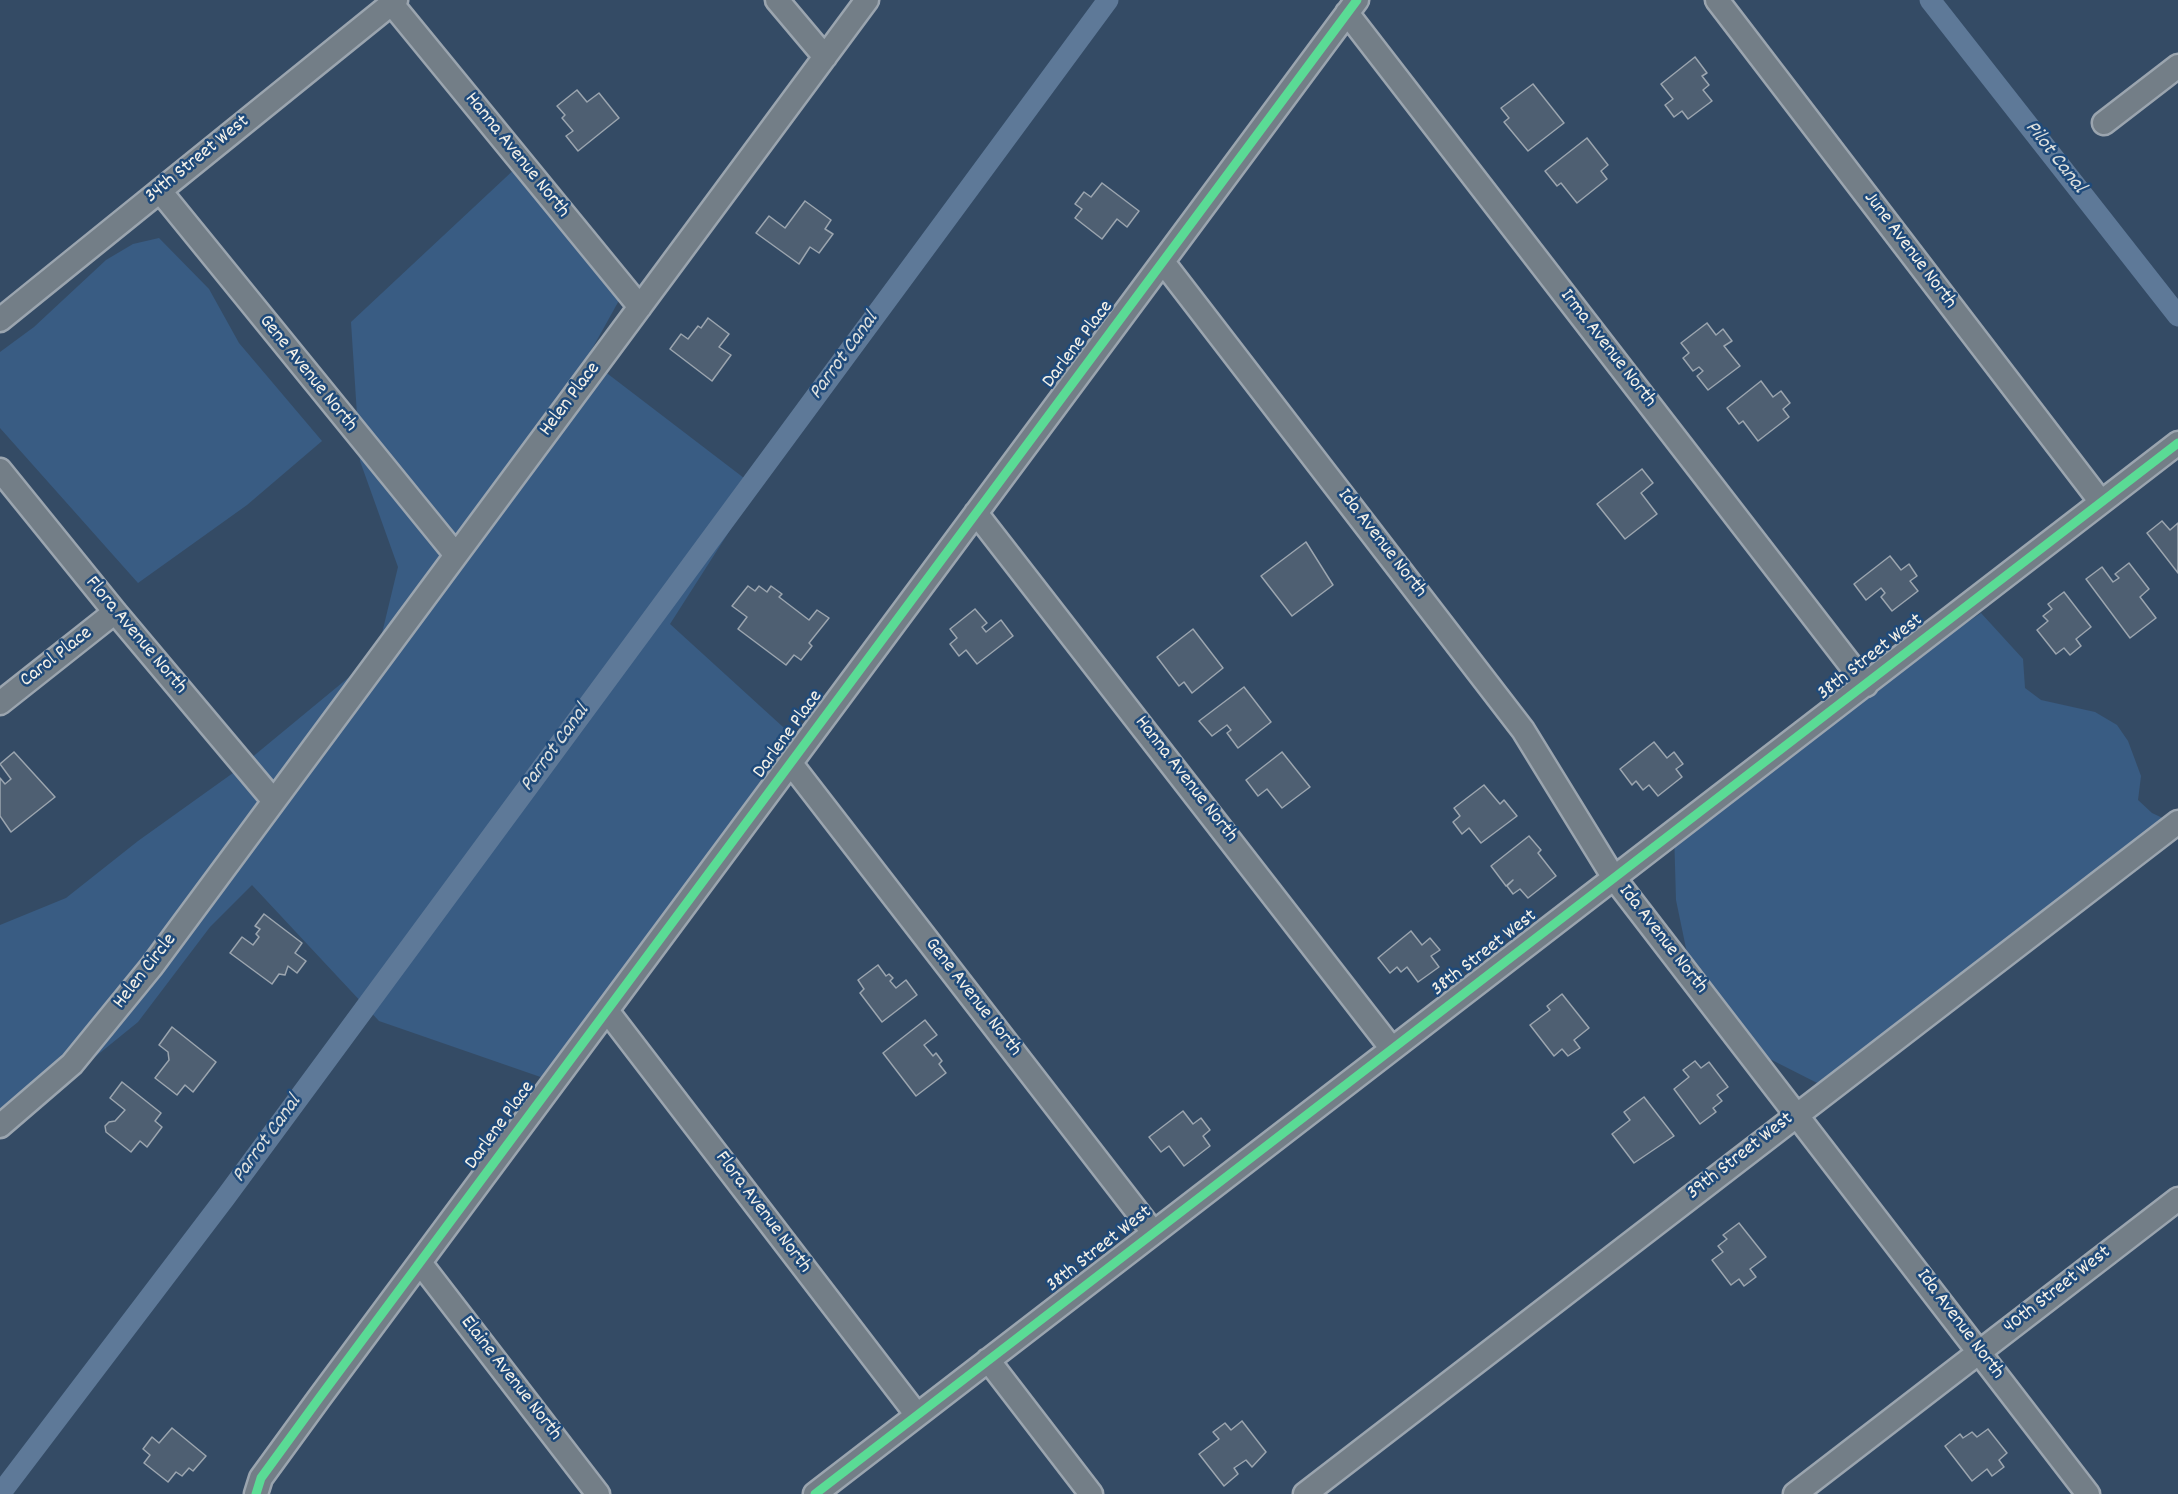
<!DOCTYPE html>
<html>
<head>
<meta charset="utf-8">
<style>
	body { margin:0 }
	canvas { display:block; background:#344b65 }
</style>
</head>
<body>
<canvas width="2178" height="1494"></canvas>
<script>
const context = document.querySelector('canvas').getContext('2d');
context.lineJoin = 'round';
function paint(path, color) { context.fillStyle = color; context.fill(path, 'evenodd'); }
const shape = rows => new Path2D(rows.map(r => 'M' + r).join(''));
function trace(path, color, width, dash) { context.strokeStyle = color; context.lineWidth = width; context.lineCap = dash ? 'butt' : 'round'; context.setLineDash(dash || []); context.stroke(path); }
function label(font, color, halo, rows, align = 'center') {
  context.font = font + ' Dekko,sans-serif'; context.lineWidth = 5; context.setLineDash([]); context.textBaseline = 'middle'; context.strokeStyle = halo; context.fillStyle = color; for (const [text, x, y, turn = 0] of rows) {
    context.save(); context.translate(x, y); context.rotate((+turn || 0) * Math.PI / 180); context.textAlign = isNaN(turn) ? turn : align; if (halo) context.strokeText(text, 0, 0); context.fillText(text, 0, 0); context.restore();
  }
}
paint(shape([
	[519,165,632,277,587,358,757,488,670,624,794,737,555,1082,379,1021,252,885,210,927,138,1022,0,1134,0,925,66,898,138,841,233,773,377,654,398,567,360,461,351,322],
	[159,238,209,289,239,343,322,441,247,505,138,583,0,428,0,352,34,327,106,260,133,244],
	[1981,613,2023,659,2025,688,2041,700,2095,712,2117,725,2128,741,2141,776,2138,800,2152,813,2171,822,1833,1091,1762,1055,1709,999,1687,953,1676,900,1674,830,1856,698]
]), '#395c83');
trace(shape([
	[1930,0,2178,316],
	[0,1494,225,1198,1108,0]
]), '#5e7998', 21);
const building = shape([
	[1695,57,1707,73,1702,76,1709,85,1703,90,1712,101,1688,119,1682,111,1674,117,1665,105,1673,99,1661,84,1695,57],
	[1533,84,1564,123,1528,151,1504,122,1509,118,1501,108,1533,84],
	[577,90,587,102,599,93,619,118,578,151,566,136,573,131,562,118,565,115,557,106,577,90],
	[1587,138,1608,165,1601,171,1607,179,1577,203,1561,183,1557,186,1545,171,1587,138],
	[1102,183,1139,211,1127,227,1117,219,1102,239,1075,218,1082,209,1075,204,1084,192,1091,197,1102,183],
	[805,201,831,220,825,229,833,234,819,253,810,247,799,264,756,233,769,216,785,228,805,201],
	[708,318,729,334,719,347,731,355,712,381,670,349,681,334,688,339,698,326,701,328,708,318],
	[1707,323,1716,335,1723,329,1732,341,1724,346,1740,366,1708,390,1697,376,1703,371,1699,367,1693,371,1683,358,1689,353,1681,343,1707,323],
	[1761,381,1773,397,1781,391,1790,403,1783,409,1789,417,1758,441,1743,421,1739,424,1727,408,1761,381],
	[1642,469,1653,483,1641,493,1657,514,1625,539,1597,504,1642,469],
	[2162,521,2170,530,2178,523,2178,573,2147,533,2162,521],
	[1306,542,1333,585,1292,616,1261,576,1306,542],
	[1890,556,1901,570,1909,564,1917,576,1910,581,1918,591,1892,611,1881,597,1885,593,1881,588,1866,600,1854,584,1890,556],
	[2129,563,2149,589,2140,597,2156,618,2130,638,2086,579,2102,567,2113,582,2119,578,2115,574,2129,563],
	[748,586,755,591,759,586,767,592,771,586,782,594,779,597,809,620,817,610,829,618,809,643,812,646,801,660,794,655,786,665,738,629,747,617,732,606,748,586],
	[2064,592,2091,627,2076,639,2081,646,2070,655,2064,648,2056,654,2037,630,2048,621,2043,616,2052,609,2048,604,2064,592],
	[975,609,987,623,982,627,986,632,1001,620,1013,636,977,664,966,650,959,656,950,644,957,638,950,629,975,609],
	[1193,629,1223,668,1192,693,1184,682,1179,686,1157,657,1193,629],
	[1244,687,1271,722,1238,748,1227,733,1231,730,1227,725,1212,736,1199,721,1244,687],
	[1654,742,1667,758,1674,752,1683,764,1676,769,1682,777,1658,796,1649,785,1643,790,1636,781,1632,785,1620,769,1654,742],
	[14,752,55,797,11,832,0,816,0,778,5,784,11,779,0,764,14,752],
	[1282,752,1310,787,1282,808,1267,789,1258,796,1246,780,1282,752],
	[1484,785,1500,804,1504,800,1517,816,1481,843,1469,828,1462,834,1453,822,1460,816,1454,808,1484,785],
	[1529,836,1541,850,1538,853,1556,876,1528,898,1520,889,1513,894,1507,886,1513,880,1506,886,1491,866,1529,836],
	[264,914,302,943,295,953,306,961,297,973,288,966,285,975,279,974,272,984,230,953,242,937,253,945,259,937,256,934,260,929,255,926,264,914],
	[1411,931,1422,945,1430,938,1440,950,1431,956,1439,967,1418,982,1407,967,1401,972,1397,967,1390,973,1378,958,1411,931],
	[878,965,886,976,889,974,893,978,890,981,896,988,906,980,917,995,882,1022,860,993,864,989,858,980,878,965],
	[1562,994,1589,1028,1574,1040,1580,1048,1568,1056,1562,1049,1554,1056,1530,1025,1550,1010,1547,1006,1562,994],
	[925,1020,937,1035,924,1045,933,1056,936,1053,942,1061,939,1064,946,1073,916,1096,883,1053,925,1020],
	[172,1027,216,1062,193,1092,185,1085,177,1095,155,1078,169,1060,168,1052,159,1045,172,1027],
	[1695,1061,1701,1068,1709,1062,1728,1087,1717,1095,1722,1101,1713,1108,1716,1112,1700,1124,1674,1089,1689,1077,1683,1070,1695,1061],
	[122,1082,161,1113,155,1121,162,1127,147,1147,140,1141,131,1152,106,1132,105,1126,109,1122,115,1121,125,1110,110,1098,122,1082],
	[1644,1097,1674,1136,1634,1163,1612,1134,1630,1120,1624,1112,1644,1097],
	[1183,1111,1193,1124,1201,1118,1210,1130,1203,1136,1210,1146,1184,1166,1169,1146,1161,1152,1149,1137,1183,1111],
	[1739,1223,1766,1257,1750,1269,1756,1277,1744,1286,1739,1279,1731,1285,1712,1260,1723,1252,1718,1246,1727,1239,1723,1235,1739,1223],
	[1242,1421,1266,1452,1252,1467,1246,1460,1234,1468,1238,1474,1224,1486,1199,1454,1219,1439,1213,1432,1225,1423,1231,1430,1242,1421],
	[172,1428,206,1456,193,1471,189,1468,182,1476,176,1472,168,1482,144,1463,150,1455,143,1449,152,1437,159,1443,172,1428],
	[1988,1429,2007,1453,1999,1460,2004,1467,1992,1476,1987,1469,1972,1481,1945,1446,1960,1434,1963,1438,1972,1432,1977,1437,1988,1429]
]);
paint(building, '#4e5f72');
trace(building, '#9ba5af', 1.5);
const minor = shape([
	[777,0,825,57],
	[1717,0,2101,502],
	[392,4,640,307],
	[1347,13,1866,685],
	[2104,123,2178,66],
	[160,191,456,555],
	[1163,262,1523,730,1614,878,2088,1494],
	[0,320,396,0],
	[0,470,115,612,273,800],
	[976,513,1392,1049],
	[0,703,115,612],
	[792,765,1153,1232],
	[608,1012,917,1415],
	[0,1126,72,1064,152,966,867,0],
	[421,1264,598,1494],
	[988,1360,1091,1494],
	[256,1494,261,1478,320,1397,1357,0],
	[815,1494,2178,443],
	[1305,1494,2178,822],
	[1795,1494,2178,1199]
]);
trace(minor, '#9ba5af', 27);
trace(minor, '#737e87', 22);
trace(shape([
	[256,1494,261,1478,320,1397,1357,0],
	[815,1494,2178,443]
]), '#5adb95', 9);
label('20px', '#f4f1e8', '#1f4a7a', [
	["Hanna Avenue North",516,156,51],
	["34th Street West",198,160,-39],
	["June Avenue North",1909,251,53],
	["Darlene Place",1079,345,-53],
	["Irma Avenue North",1607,349,52],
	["Gene Avenue North",307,374,51],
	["Helen Place",571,400,-53],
	["Ida Avenue North",1381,544,52],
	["Flora Avenue North",135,636,50],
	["Carol Place",57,658,-38],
	["38th Street West",1871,658,-38],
	["Darlene Place",789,735,-54],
	["Hanna Avenue North",1185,780,52],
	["Ida Avenue North",1662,940,52],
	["38th Street West",1485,954,-38],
	["Helen Circle",146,972,-52],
	["Gene Avenue North",972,998,52],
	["Darlene Place",501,1126,-54],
	["39th Street West",1741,1157,-38],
	["Flora Avenue North",762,1213,53],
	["38th Street West",1100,1250,-38],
	["40th Street West",2058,1291,-38],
	["Ida Avenue North",1959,1325,53],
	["Elaine Avenue North",510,1379,52]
]);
label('italic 21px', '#dee0dd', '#1f4a7a', [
	["Pilot Canal",2054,158,52],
	["Parrot Canal",845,357,-54],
	["Parrot Canal",556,749,-54],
	["Parrot Canal",268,1140,-54]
]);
</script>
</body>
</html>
